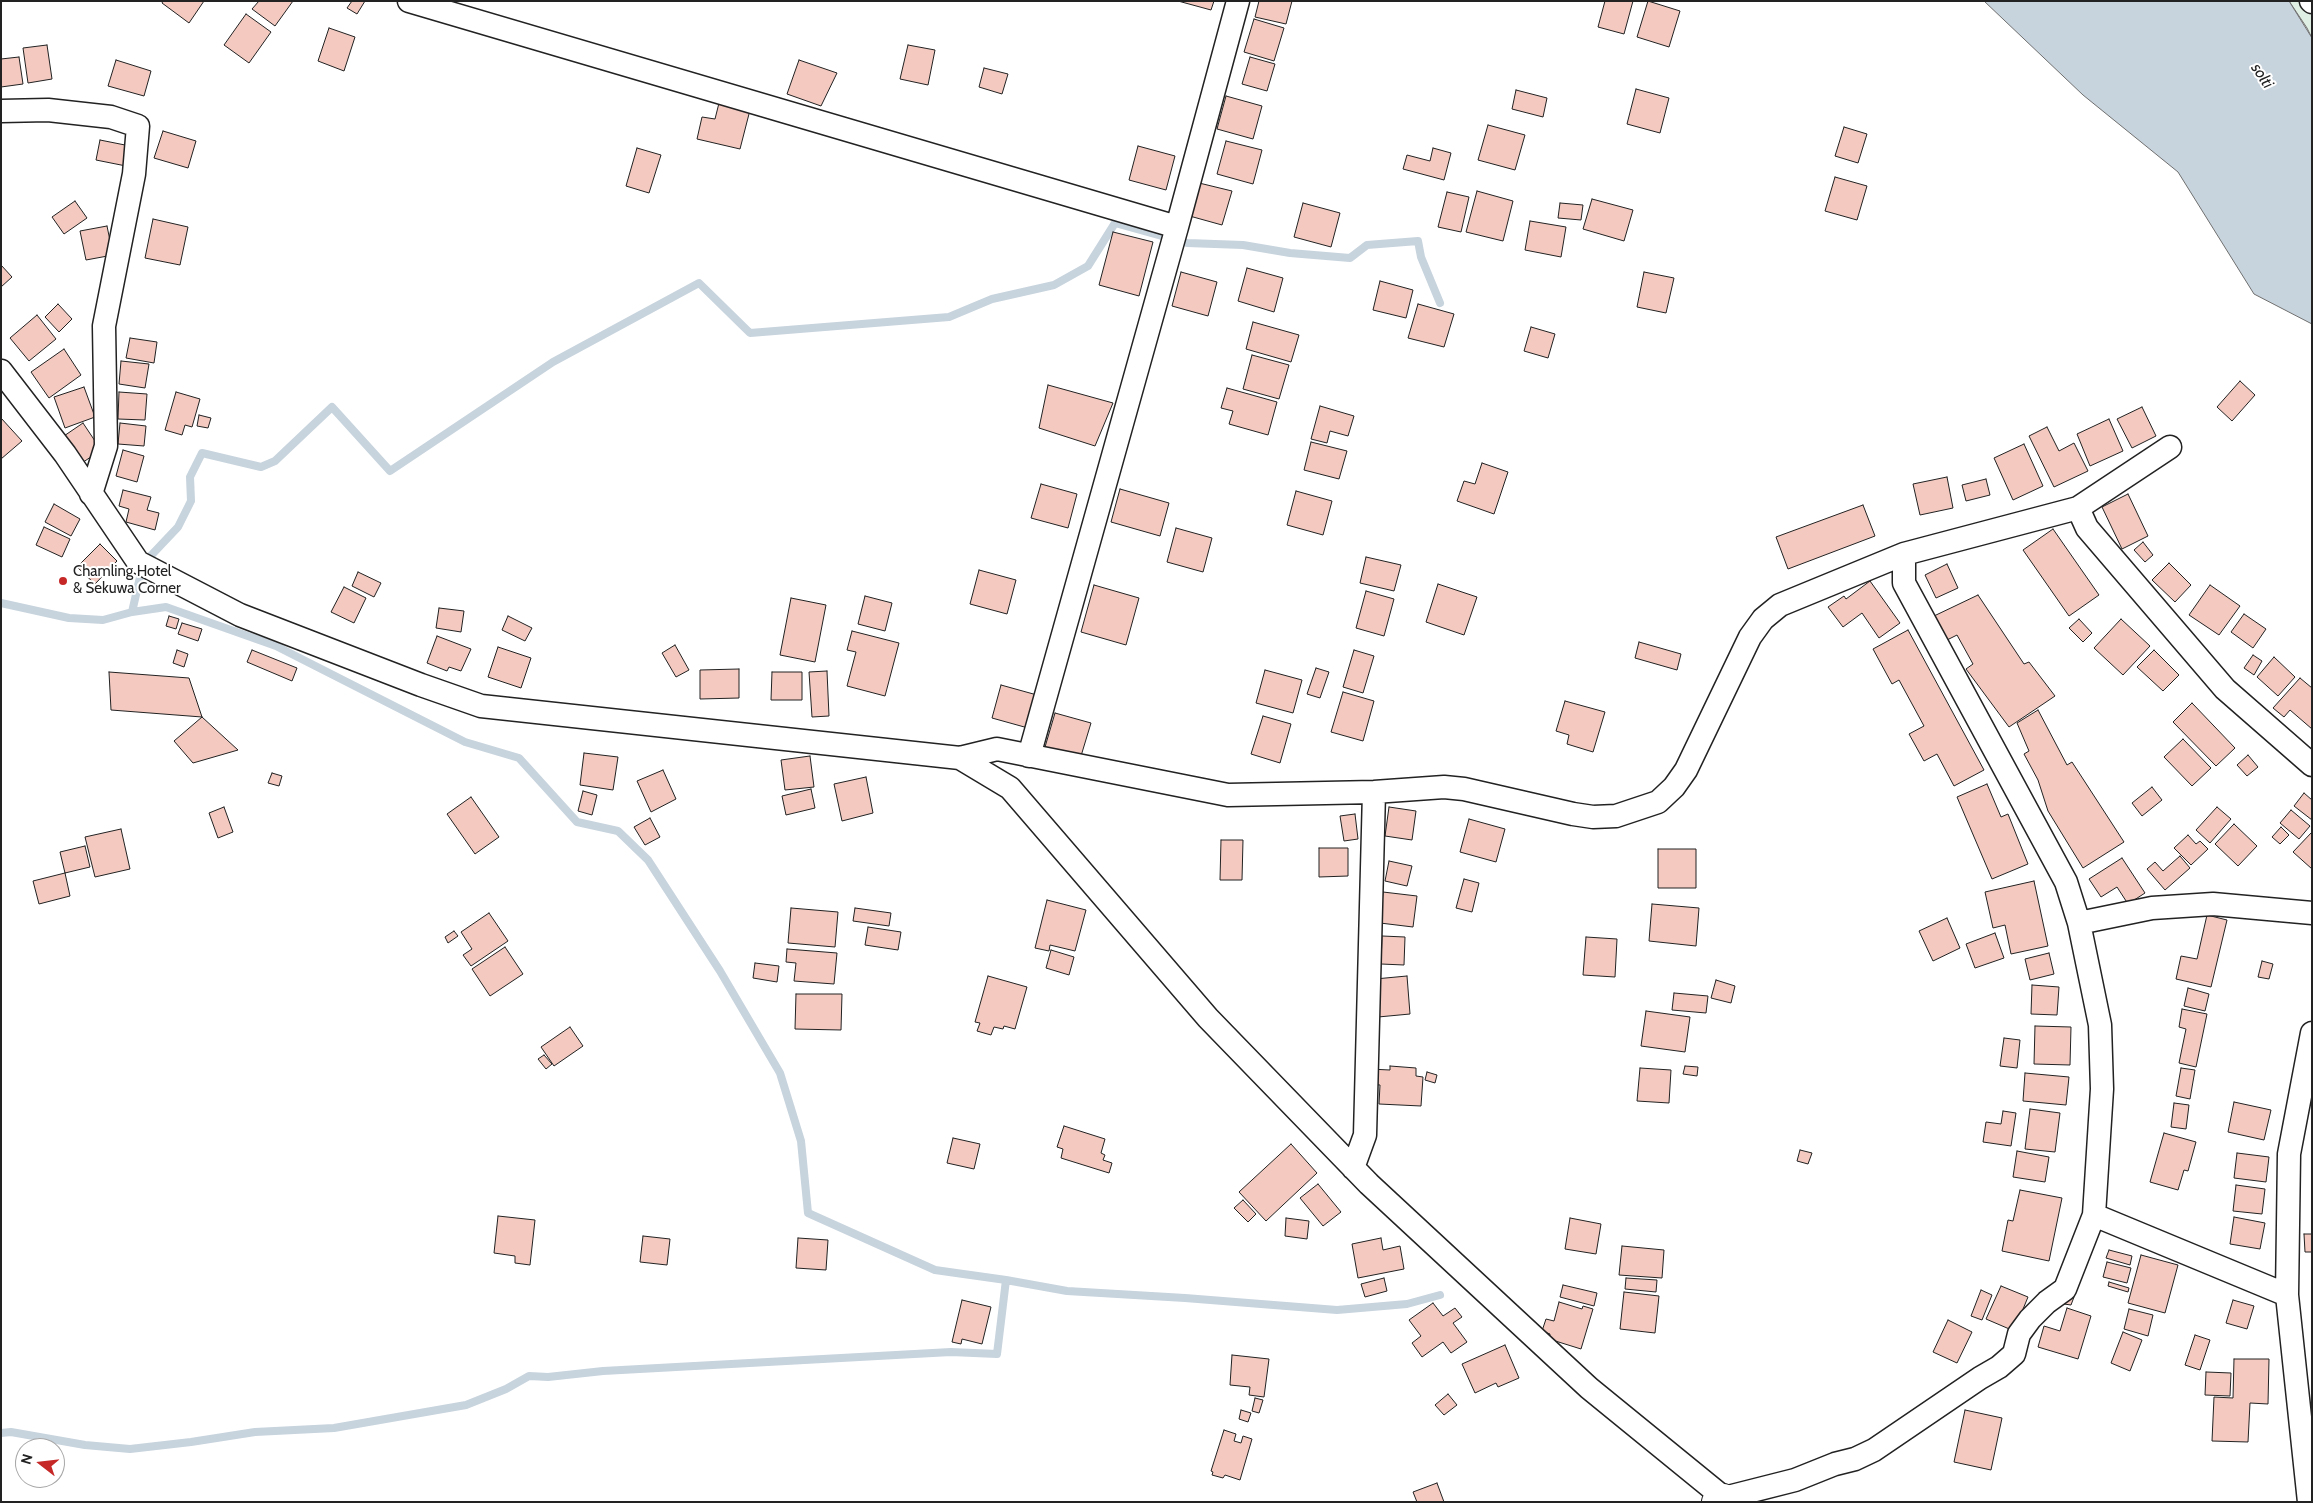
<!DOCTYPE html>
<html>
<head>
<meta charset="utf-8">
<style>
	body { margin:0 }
	#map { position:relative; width:2313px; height:1503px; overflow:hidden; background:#fff; font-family:Cabin,sans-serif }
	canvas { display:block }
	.frame { position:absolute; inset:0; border:2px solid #222; pointer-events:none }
	.north { position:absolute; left:15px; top:1438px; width:50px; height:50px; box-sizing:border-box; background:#fff; border:1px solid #a7a7a7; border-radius:50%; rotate:286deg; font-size:14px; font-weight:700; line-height:20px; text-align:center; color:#222 }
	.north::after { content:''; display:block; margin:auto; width:18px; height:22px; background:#c62828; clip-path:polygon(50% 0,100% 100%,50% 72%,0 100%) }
</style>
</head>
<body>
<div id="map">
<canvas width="2313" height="1503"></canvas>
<div class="frame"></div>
<div class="north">N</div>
</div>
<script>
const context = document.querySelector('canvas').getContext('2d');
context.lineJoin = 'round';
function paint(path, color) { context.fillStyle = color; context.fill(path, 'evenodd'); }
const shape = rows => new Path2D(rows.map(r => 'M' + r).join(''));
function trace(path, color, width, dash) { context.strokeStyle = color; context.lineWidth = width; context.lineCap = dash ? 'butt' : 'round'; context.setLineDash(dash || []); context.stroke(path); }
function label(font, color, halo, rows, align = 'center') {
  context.font = font + ' Cabin,sans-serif'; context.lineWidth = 4; context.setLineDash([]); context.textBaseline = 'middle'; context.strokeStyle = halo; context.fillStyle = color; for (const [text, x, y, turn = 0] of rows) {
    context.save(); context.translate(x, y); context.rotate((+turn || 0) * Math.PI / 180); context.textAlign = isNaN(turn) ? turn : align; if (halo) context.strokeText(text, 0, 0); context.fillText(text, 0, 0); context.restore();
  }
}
const green = shape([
	[2289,1,2312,1,2312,38,2307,28,2289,1]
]);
paint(green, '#e0efe3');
trace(green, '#6f6f6f', 1);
const water = shape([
	[1984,1,2289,1,2312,38,2312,324,2254,294,2178,172,2083,95,1984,1]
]);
paint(water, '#c7d3dd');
trace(water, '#6f6f6f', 1);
trace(shape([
	[1,603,69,618,103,620,132,612,143,564,178,527,191,501,190,477,202,453,261,467,275,461,332,407,390,471,553,362,699,283,750,333,949,317,992,299,1054,285,1088,266,1115,223,1187,243,1243,245,1290,253,1350,258,1367,245,1418,241,1421,257,1440,303],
	[132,612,166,607,276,646,465,742,519,758,577,822,618,831,648,860,720,971,780,1073,801,1141,808,1213,935,1270,1006,1280,1067,1291,1185,1298,1337,1310,1407,1304,1440,1295],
	[1,1433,11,1432,85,1445,130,1449,191,1442,255,1432,334,1428,466,1405,506,1389,529,1376,548,1377,603,1371,951,1352,997,1354,1006,1280]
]), '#c7d3dd', 8);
const building = shape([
	[163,1,204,1,189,23,162,3,163,1],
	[259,1,293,1,275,26,252,9,259,1],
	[352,1,365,1,357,14,347,8,352,1],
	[1178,1,1214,1,1211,10,1178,1],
	[1259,1,1292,1,1286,24,1255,17,1259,1],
	[1605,1,1633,1,1624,34,1598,27,1605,1],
	[1648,1,1680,11,1669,47,1637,37,1648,1],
	[246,14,271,32,249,63,224,45,246,14],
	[1254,19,1284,28,1274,61,1244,52,1254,19],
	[329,28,355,37,344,71,318,61,329,28],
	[47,45,52,79,28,83,23,48,47,45],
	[908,45,935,50,928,85,900,79,908,45],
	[19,57,23,84,1,87,1,59,19,57],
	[1250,57,1275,64,1267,91,1242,84,1250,57],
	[116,60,151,71,144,96,108,86,116,60],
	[799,60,837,73,821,106,787,94,799,60],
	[984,68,1008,74,1002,94,979,87,984,68],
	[1636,89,1669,98,1660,133,1627,124,1636,89],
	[1516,90,1547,98,1543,117,1512,109,1516,90],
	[1226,96,1262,106,1253,139,1217,129,1226,96],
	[719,103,750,110,740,149,697,139,702,117,715,119,719,103],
	[1488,125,1525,135,1515,170,1478,160,1488,125],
	[1844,127,1867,134,1858,163,1835,156,1844,127],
	[163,131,196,141,188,168,154,158,163,131],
	[100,140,130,146,126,166,96,160,100,140],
	[1226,141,1262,150,1253,184,1217,174,1226,141],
	[1138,146,1175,156,1166,190,1129,180,1138,146],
	[637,148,661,155,649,193,626,186,637,148],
	[1433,148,1451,153,1444,180,1403,169,1407,155,1430,161,1433,148],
	[1835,177,1867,186,1857,220,1825,211,1835,177],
	[1195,182,1232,191,1222,225,1186,215,1195,182],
	[1477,191,1513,201,1503,241,1466,232,1477,191],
	[1447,192,1469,197,1461,232,1438,227,1447,192],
	[1592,199,1633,210,1624,241,1583,229,1592,199],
	[75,201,87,218,64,234,52,217,75,201],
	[1303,203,1340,213,1331,247,1294,237,1303,203],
	[1560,203,1583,205,1581,220,1558,218,1560,203],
	[153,219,188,227,180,265,145,258,153,219],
	[1530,221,1566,227,1561,257,1525,250,1530,221],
	[107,226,113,255,86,260,80,231,107,226],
	[1113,232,1153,242,1139,296,1099,285,1113,232],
	[1,265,12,277,1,287,1,265],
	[1247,268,1283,278,1274,312,1238,301,1247,268],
	[1181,272,1217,282,1208,316,1172,306,1181,272],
	[1644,272,1674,278,1666,313,1637,307,1644,272],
	[1380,281,1413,290,1406,318,1373,310,1380,281],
	[58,304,72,319,59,332,45,317,58,304],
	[1418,304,1454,314,1444,347,1408,338,1418,304],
	[37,315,56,339,29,361,10,338,37,315],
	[1253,322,1299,335,1291,362,1246,349,1253,322],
	[1531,327,1555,334,1548,358,1524,351,1531,327],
	[130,338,157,342,154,363,126,358,130,338],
	[64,349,81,375,49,398,31,372,64,349],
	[1252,355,1289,365,1279,399,1243,389,1252,355],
	[121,361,149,364,145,388,119,384,121,361],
	[2240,381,2255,395,2232,421,2217,407,2240,381],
	[1048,385,1113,403,1095,446,1039,428,1048,385],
	[84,387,95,417,65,428,54,397,84,387],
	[1227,388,1277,402,1268,435,1229,424,1233,411,1221,408,1227,388],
	[119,392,147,394,145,420,118,419,119,392],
	[176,392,200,399,192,427,185,425,182,435,165,430,176,392],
	[1320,406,1354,416,1348,436,1330,431,1327,443,1311,439,1320,406],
	[2142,407,2156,436,2132,448,2117,419,2142,407],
	[199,415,211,418,208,428,197,426,199,415],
	[1,418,22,441,1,459,1,418],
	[2109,419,2123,451,2090,466,2077,434,2109,419],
	[83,423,101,450,79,465,61,438,83,423],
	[120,423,146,426,144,446,118,444,120,423],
	[2047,427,2059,451,2074,443,2088,471,2054,487,2029,436,2047,427],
	[1311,442,1347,451,1339,479,1304,470,1311,442],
	[2024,444,2043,486,2013,500,1994,458,2024,444],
	[123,450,144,456,137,482,116,476,123,450],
	[1482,463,1508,472,1494,514,1457,501,1464,481,1475,484,1482,463],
	[1947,477,1953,508,1920,515,1913,484,1947,477],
	[1986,479,1990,495,1966,501,1962,485,1986,479],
	[1041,484,1077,494,1068,528,1031,518,1041,484],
	[1120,489,1169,503,1160,536,1111,522,1120,489],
	[123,490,151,497,147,510,159,513,155,530,126,522,129,509,119,506,123,490],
	[1296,491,1332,501,1323,535,1287,525,1296,491],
	[2128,494,2148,536,2122,549,2102,507,2128,494],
	[54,504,80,519,71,536,45,522,54,504],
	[1863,505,1875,536,1788,569,1776,537,1863,505],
	[44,527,70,539,62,557,36,545,44,527],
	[1176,528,1212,538,1203,572,1167,562,1176,528],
	[2053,529,2099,595,2069,616,2023,550,2053,529],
	[2143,542,2153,555,2145,562,2134,550,2143,542],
	[100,544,117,561,95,584,77,567,100,544],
	[1366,557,1401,565,1394,591,1360,583,1366,557],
	[2169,563,2191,585,2175,602,2152,580,2169,563],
	[1947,564,1958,588,1936,598,1925,575,1947,564],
	[979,570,1016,580,1007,614,970,604,979,570],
	[358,572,381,583,374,597,352,586,358,572],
	[1870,581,1900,623,1879,638,1862,613,1843,627,1828,607,1844,596,1846,599,1870,581],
	[1438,584,1477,597,1464,635,1426,622,1438,584],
	[1094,585,1139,598,1126,645,1081,632,1094,585],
	[2210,585,2240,606,2219,635,2189,615,2210,585],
	[344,587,366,598,354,623,331,612,344,587],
	[1366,591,1394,599,1384,636,1356,628,1366,591],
	[1978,595,2024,664,2029,662,2055,696,2009,727,1966,669,1973,664,1957,635,1947,640,1934,616,1978,595],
	[865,596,892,603,885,631,858,624,865,596],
	[791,598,826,605,815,662,780,655,791,598],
	[439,608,464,611,461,632,436,628,439,608],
	[2244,614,2266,629,2253,648,2231,632,2244,614],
	[169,616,179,619,176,629,166,626,169,616],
	[508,616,532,628,525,641,502,630,508,616],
	[2079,619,2092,633,2083,642,2069,628,2079,619],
	[2121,619,2150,646,2123,675,2094,648,2121,619],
	[182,623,202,629,198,641,178,634,182,623],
	[1908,630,1984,770,1954,786,1937,754,1924,761,1909,734,1924,726,1899,680,1892,684,1873,649,1908,630],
	[852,631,899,643,885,696,847,686,856,652,847,650,852,631],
	[437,636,471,649,461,671,449,667,447,671,427,663,437,636],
	[1639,642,1681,654,1677,670,1635,658,1639,642],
	[675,645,689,670,676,677,662,653,675,645],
	[498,647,531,658,521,688,488,677,498,647],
	[177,650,188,654,184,667,173,663,177,650],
	[252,650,297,668,292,681,247,662,252,650],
	[1354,650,1374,656,1363,693,1343,687,1354,650],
	[2154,650,2179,675,2163,691,2137,667,2154,650],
	[2253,655,2262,661,2254,675,2244,668,2253,655],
	[2274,657,2295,677,2278,696,2257,677,2274,657],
	[1316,668,1329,672,1320,698,1307,694,1316,668],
	[739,669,739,698,700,699,700,670,739,669],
	[1265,670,1302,680,1293,713,1256,703,1265,670],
	[827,671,829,716,812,717,809,672,827,671],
	[109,672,189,678,202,717,111,710,109,672],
	[772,672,802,672,802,700,771,700,772,672],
	[2300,678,2312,688,2312,729,2290,710,2284,717,2273,708,2300,678],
	[1001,685,1037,695,1028,728,992,718,1001,685],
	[1343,692,1374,701,1363,741,1331,732,1343,692],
	[1565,701,1605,712,1593,752,1567,744,1569,735,1556,731,1565,701],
	[2192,703,2235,748,2216,766,2173,722,2192,703],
	[2038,710,2067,765,2072,762,2124,842,2083,868,2048,811,2038,780,2024,754,2029,751,2017,723,2038,710],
	[1055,713,1091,723,1081,756,1045,747,1055,713],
	[1263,716,1291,724,1280,763,1251,754,1263,716],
	[202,717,238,750,193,763,174,741,202,717],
	[2183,739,2211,768,2192,786,2164,757,2183,739],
	[584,753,618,757,613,790,580,785,584,753],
	[2248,755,2258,767,2247,776,2237,765,2248,755],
	[810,756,814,787,785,790,781,760,810,756],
	[663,770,676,799,651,812,637,781,663,770],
	[272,773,282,776,279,786,268,783,272,773],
	[866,777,873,813,842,821,834,784,866,777],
	[1987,784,2001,817,2008,814,2028,864,1992,879,1957,797,1987,784],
	[2152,787,2162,800,2142,816,2132,803,2152,787],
	[811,789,815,808,786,815,782,796,811,789],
	[583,791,597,795,592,815,578,811,583,791],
	[2304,793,2312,800,2312,820,2294,806,2304,793],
	[471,797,499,837,475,854,447,814,471,797],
	[224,807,233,832,218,838,209,813,224,807],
	[1389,807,1416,811,1412,840,1385,836,1389,807],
	[2217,807,2231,819,2210,843,2196,830,2217,807],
	[2291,810,2310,826,2299,839,2280,823,2291,810],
	[1355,814,1358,839,1344,841,1340,816,1355,814],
	[650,818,660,837,645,845,634,827,650,818],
	[1469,819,1505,829,1496,862,1460,852,1469,819],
	[2234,824,2257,846,2238,866,2215,844,2234,824],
	[2281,827,2289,835,2280,844,2272,837,2281,827],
	[121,829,130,869,95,877,85,837,121,829],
	[2312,832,2312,869,2293,852,2312,832],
	[2188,835,2196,844,2200,841,2208,849,2191,865,2174,848,2188,835],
	[1221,840,1243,840,1242,880,1220,880,1221,840],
	[85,846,90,867,65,873,60,852,85,846],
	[1319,848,1348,848,1348,876,1319,877,1319,848],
	[1658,849,1696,849,1696,888,1658,888,1658,849],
	[2180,856,2190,868,2165,890,2147,869,2155,862,2163,871,2180,856],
	[2122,858,2145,893,2128,904,2117,887,2101,897,2089,879,2122,858],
	[1389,861,1412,866,1407,886,1385,881,1389,861],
	[65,873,70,896,39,904,33,881,65,873],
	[1464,879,1479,883,1472,912,1456,908,1464,879],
	[2034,881,2048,946,2011,954,2005,925,1993,928,1985,892,2034,881],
	[1383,892,1417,896,1413,927,1380,923,1383,892],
	[1047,900,1086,910,1075,951,1050,945,1049,951,1035,948,1047,900],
	[1652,904,1699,908,1696,946,1649,941,1652,904],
	[791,908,838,912,835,947,788,943,791,908],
	[855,908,891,913,889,926,853,921,855,908],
	[489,913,508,941,471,966,463,955,472,949,461,932,489,913],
	[2207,915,2227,920,2211,987,2176,979,2181,956,2197,959,2207,915],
	[1947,918,1960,948,1933,961,1919,931,1947,918],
	[868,927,901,932,898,950,865,945,868,927],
	[454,931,458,936,448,943,445,937,454,931],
	[1995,933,2004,958,1975,968,1966,944,1995,933],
	[1382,936,1405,937,1404,965,1381,964,1382,936],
	[1586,937,1617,939,1615,977,1583,975,1586,937],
	[505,947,523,974,490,996,472,969,505,947],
	[787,949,837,953,834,984,794,981,796,963,786,962,787,949],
	[1051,950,1074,957,1069,975,1046,968,1051,950],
	[2049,953,2054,974,2030,980,2025,959,2049,953],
	[2262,961,2273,964,2269,979,2258,977,2262,961],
	[755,963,779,966,777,982,753,978,755,963],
	[988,976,1027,987,1015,1029,1004,1026,1003,1029,994,1027,991,1035,977,1031,980,1023,975,1022,988,976],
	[1407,976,1410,1014,1378,1017,1375,979,1407,976],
	[1716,980,1735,986,1731,1003,1711,998,1716,980],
	[2032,985,2059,987,2057,1015,2031,1014,2032,985],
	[2188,988,2209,994,2205,1011,2184,1006,2188,988],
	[1674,993,1708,996,1706,1013,1672,1010,1674,993],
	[796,994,842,994,841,1030,795,1029,796,994],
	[2182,1009,2207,1014,2196,1067,2179,1063,2186,1029,2179,1027,2182,1009],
	[1646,1011,1690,1017,1685,1052,1641,1046,1646,1011],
	[2035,1026,2071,1027,2070,1065,2034,1064,2035,1026],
	[570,1027,583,1046,554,1066,541,1047,570,1027],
	[2004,1038,2020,1040,2017,1068,2000,1066,2004,1038],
	[544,1055,552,1064,546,1069,538,1059,544,1055],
	[1390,1066,1416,1068,1416,1076,1423,1077,1421,1106,1379,1104,1380,1085,1368,1084,1369,1069,1390,1070,1390,1066],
	[1685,1066,1698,1067,1697,1076,1683,1074,1685,1066],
	[1640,1068,1671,1070,1669,1103,1637,1101,1640,1068],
	[2181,1068,2195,1070,2190,1099,2176,1096,2181,1068],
	[1427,1072,1437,1075,1435,1083,1425,1080,1427,1072],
	[2025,1073,2069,1077,2066,1105,2023,1101,2025,1073],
	[2234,1102,2271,1110,2264,1140,2228,1132,2234,1102],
	[2174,1103,2189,1105,2186,1129,2171,1127,2174,1103],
	[2030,1109,2060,1113,2055,1152,2025,1149,2030,1109],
	[2003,1111,2016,1113,2011,1146,1983,1142,1986,1122,2001,1124,2003,1111],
	[1064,1126,1105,1139,1101,1153,1105,1155,1103,1160,1112,1163,1109,1173,1061,1158,1063,1149,1057,1147,1064,1126],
	[2164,1133,2196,1142,2188,1171,2184,1170,2178,1190,2150,1182,2164,1133],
	[953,1138,980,1144,974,1169,947,1163,953,1138],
	[1291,1144,1317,1173,1266,1221,1239,1192,1291,1144],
	[1800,1150,1812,1153,1808,1164,1797,1161,1800,1150],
	[2017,1151,2049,1157,2045,1182,2013,1177,2017,1151],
	[2237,1153,2269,1157,2266,1182,2234,1178,2237,1153],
	[1318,1184,1341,1212,1323,1226,1300,1198,1318,1184],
	[2236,1185,2265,1189,2262,1214,2233,1211,2236,1185],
	[2020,1190,2062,1198,2049,1261,2002,1251,2008,1220,2013,1221,2020,1190],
	[1243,1200,1256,1214,1248,1222,1234,1208,1243,1200],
	[498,1216,535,1220,530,1265,515,1263,515,1256,494,1253,498,1216],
	[2234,1217,2265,1223,2260,1249,2230,1244,2234,1217],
	[1286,1218,1309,1221,1307,1239,1285,1236,1286,1218],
	[1570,1218,1601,1224,1596,1254,1565,1249,1570,1218],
	[2304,1234,2312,1234,2312,1252,2305,1252,2304,1234],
	[643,1236,670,1239,667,1265,640,1262,643,1236],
	[798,1238,828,1240,826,1270,796,1268,798,1238],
	[1381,1238,1383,1250,1400,1246,1404,1269,1358,1278,1352,1244,1381,1238],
	[1622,1246,1664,1250,1662,1278,1619,1275,1622,1246],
	[2109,1250,2132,1256,2130,1265,2106,1258,2109,1250],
	[2141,1255,2178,1265,2165,1313,2128,1303,2141,1255],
	[2107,1262,2131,1268,2127,1283,2103,1277,2107,1262],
	[1384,1278,1387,1291,1365,1297,1361,1284,1384,1278],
	[1626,1278,1657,1280,1656,1292,1625,1289,1626,1278],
	[2109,1282,2129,1288,2128,1292,2108,1286,2109,1282],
	[1563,1285,1597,1293,1594,1306,1560,1297,1563,1285],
	[2001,1286,2028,1297,2014,1331,1986,1319,2001,1286],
	[1981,1290,1992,1295,1982,1320,1971,1316,1981,1290],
	[1624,1292,1659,1296,1655,1333,1620,1329,1624,1292],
	[2066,1295,2074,1297,2071,1305,2064,1304,2066,1295],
	[962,1300,991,1307,982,1344,962,1339,961,1344,952,1342,962,1300],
	[2233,1300,2254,1306,2247,1329,2226,1323,2233,1300],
	[1559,1302,1582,1309,1583,1306,1593,1309,1581,1349,1549,1339,1550,1334,1542,1331,1546,1319,1554,1321,1559,1302],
	[1433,1303,1443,1316,1455,1308,1462,1317,1453,1323,1467,1342,1451,1353,1443,1342,1422,1357,1412,1343,1421,1336,1409,1320,1433,1303],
	[2067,1308,2091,1316,2078,1359,2038,1347,2044,1326,2060,1331,2067,1308],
	[2129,1309,2153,1315,2148,1336,2124,1329,2129,1309],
	[1948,1320,1972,1332,1957,1363,1933,1352,1948,1320],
	[2123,1332,2142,1340,2130,1371,2111,1363,2123,1332],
	[2195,1335,2210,1340,2200,1370,2185,1365,2195,1335],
	[1505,1345,1519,1378,1498,1387,1496,1383,1475,1393,1462,1364,1505,1345],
	[1232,1355,1269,1359,1264,1397,1249,1395,1250,1387,1230,1385,1232,1355],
	[2234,1359,2269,1359,2268,1404,2250,1403,2248,1442,2212,1441,2214,1397,2233,1398,2234,1359],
	[2206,1372,2231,1373,2230,1396,2205,1395,2206,1372],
	[1448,1394,1457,1405,1444,1415,1435,1405,1448,1394],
	[1255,1398,1263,1400,1259,1413,1252,1411,1255,1398],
	[1241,1410,1251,1413,1248,1422,1239,1419,1241,1410],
	[1965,1410,2002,1418,1991,1470,1954,1462,1965,1410],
	[1224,1430,1236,1434,1234,1441,1241,1443,1243,1436,1252,1439,1240,1480,1225,1475,1223,1478,1212,1475,1213,1472,1211,1471,1224,1430],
	[1437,1483,1444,1502,1417,1502,1413,1492,1437,1483]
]);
paint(building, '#f3c9c0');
trace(building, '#222', 1);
const street = shape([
	[409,1,1177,227,1238,1],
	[2311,1,2312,2],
	[1,111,48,110,111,117,138,126,134,174,104,326,106,446,91,494],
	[1,371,65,454,138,562,240,615,421,685,481,706,960,758,1010,788,1208,1018,1369,1184,1589,1388,1724,1498,1795,1480,1835,1464,1855,1459,1874,1450,1980,1378,1999,1367,2014,1354,2019,1334,2030,1319,2047,1302,2065,1289,2094,1215,2102,1089,2100,1025,2079,923,2066,882,1904,583,1904,554],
	[2078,508,2087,528,2225,689,2312,765],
	[1029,756,1177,227],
	[960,758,997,749,1228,795,1374,792,1444,787,1464,789,1573,814,1593,817,1616,816,1658,802,1674,787,1686,770,1750,637,1763,619,1780,605,1904,554,2078,508,2170,447],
	[2079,923,2152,908,2213,904,2312,913],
	[1353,1168,1365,1135,1374,792],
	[2094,1215,2287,1295],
	[2309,1502,2287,1295,2289,1154,2312,1033]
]);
const secondary = shape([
	[1716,1502,1724,1498,1728,1502]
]);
trace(street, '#222', 25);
trace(secondary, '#222', 30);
trace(street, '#fff', 22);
trace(secondary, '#fff', 28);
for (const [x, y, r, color] of [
	[63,581,5,"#c62828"]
]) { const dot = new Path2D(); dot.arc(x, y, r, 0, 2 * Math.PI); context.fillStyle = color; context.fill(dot); trace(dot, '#fff', 2); }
label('15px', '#222', '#fff', [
	["Chamling Hotel",73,572],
	["& Sekuwa Corner",73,589]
], 'left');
label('italic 16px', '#222', '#fff', [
	["solti",2262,76,56]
]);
</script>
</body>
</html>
